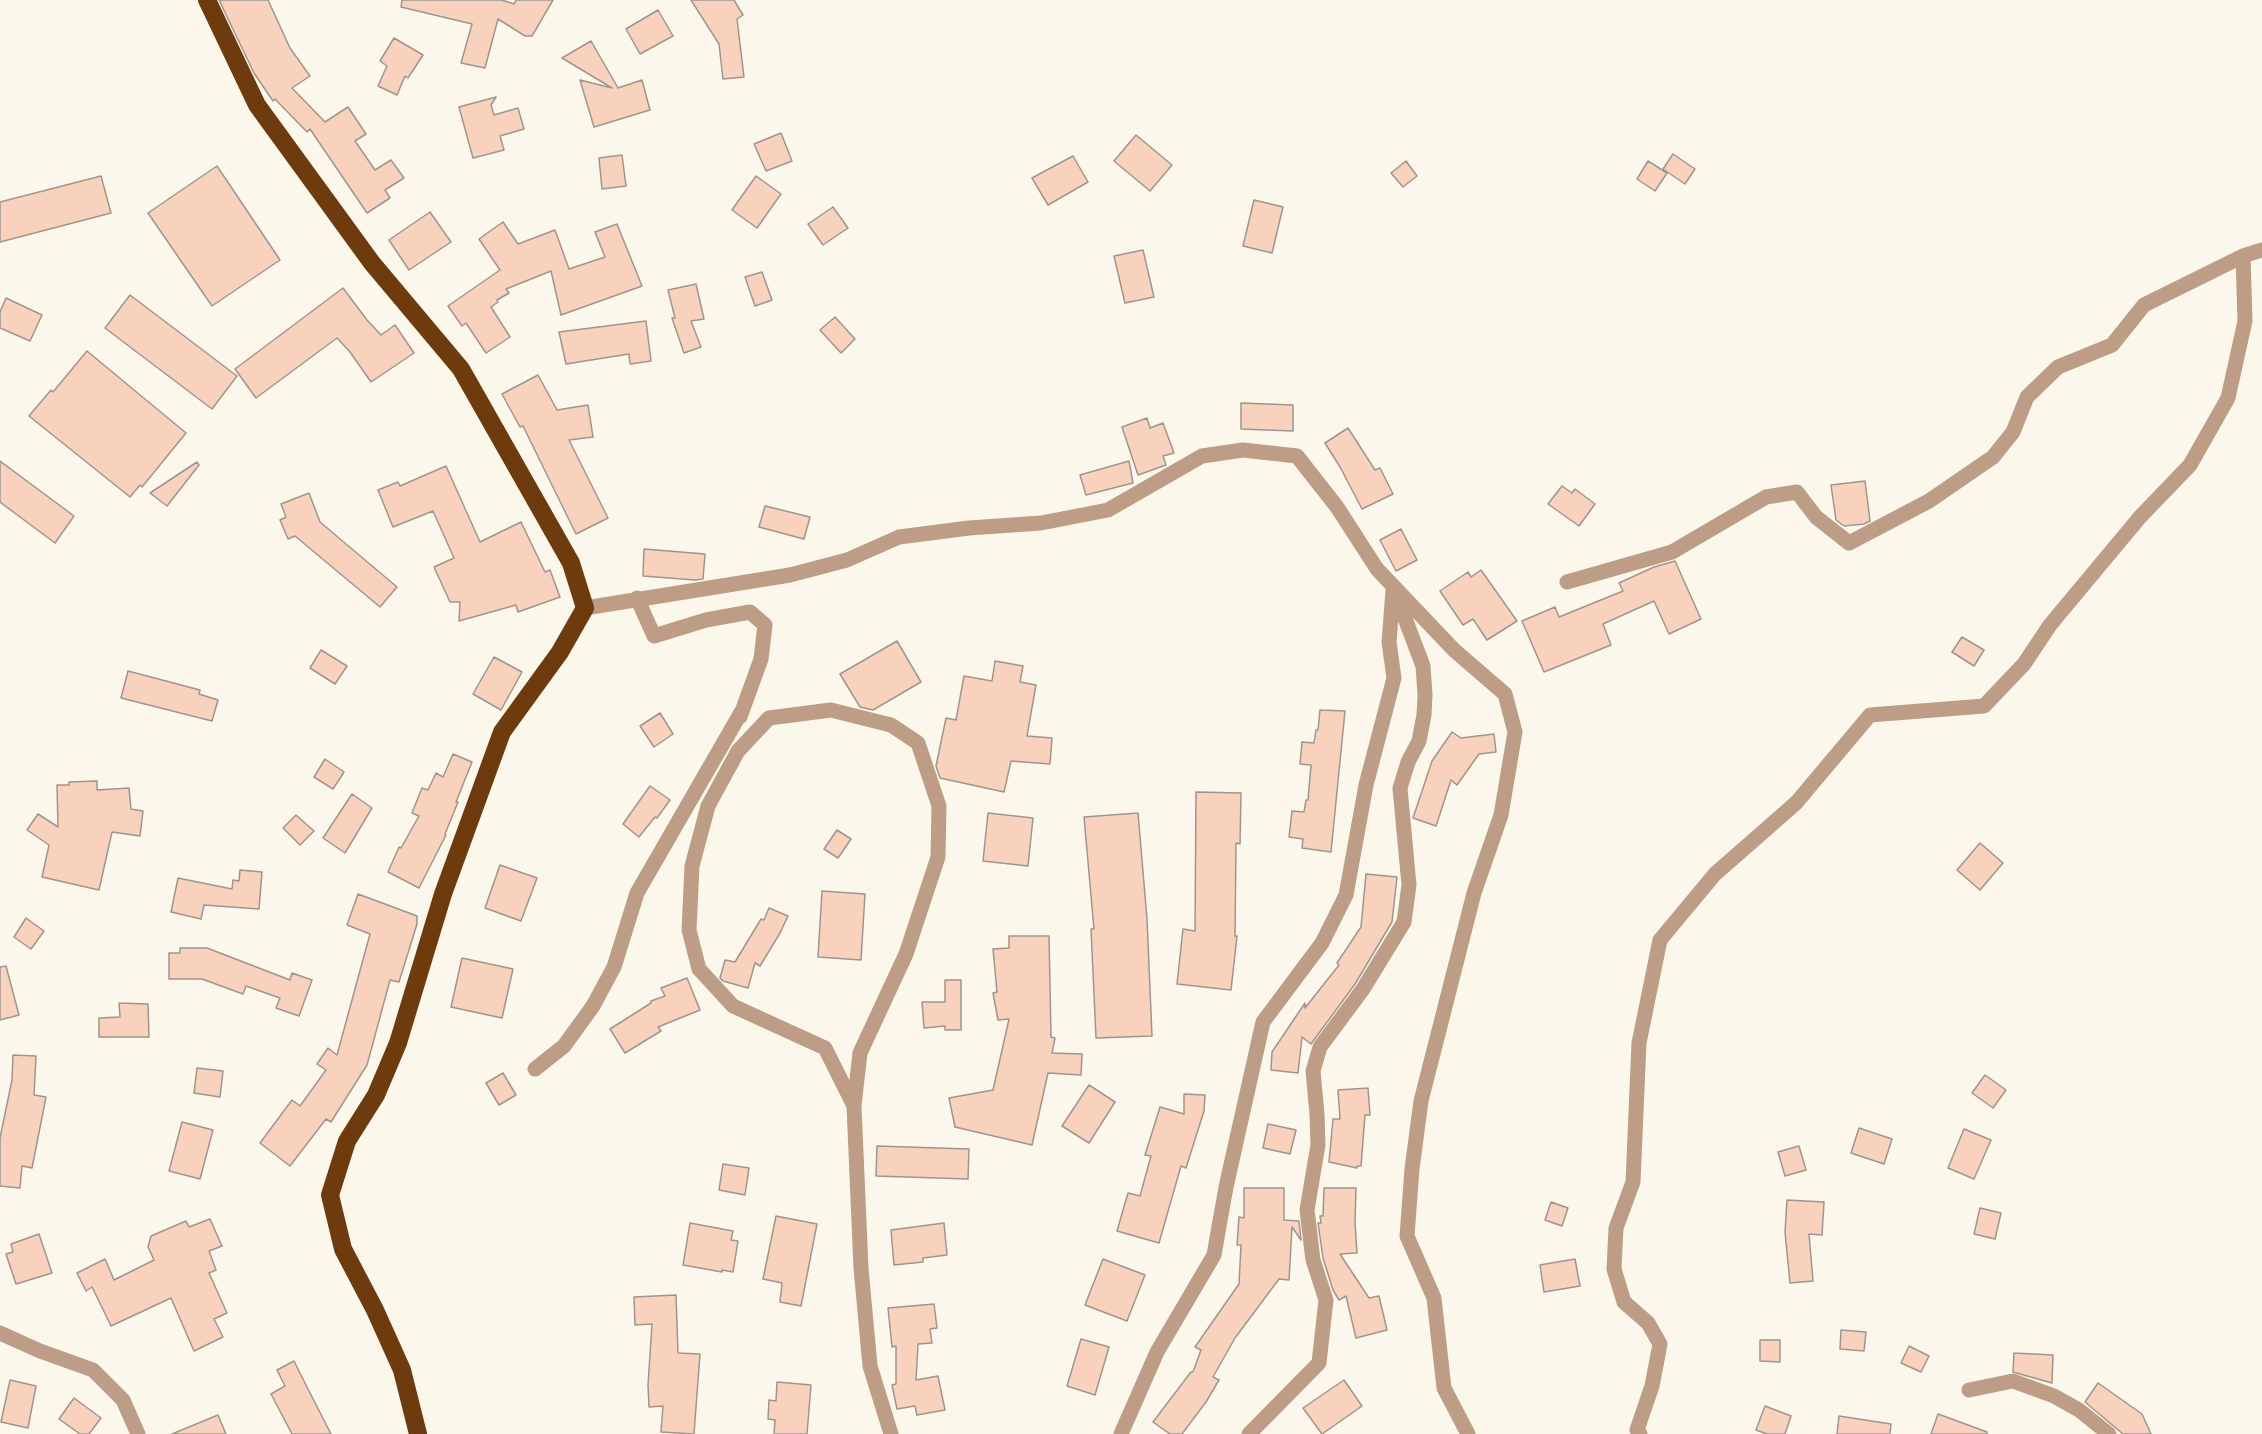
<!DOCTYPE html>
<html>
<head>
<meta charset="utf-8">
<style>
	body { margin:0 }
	canvas { display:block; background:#fbf7eb }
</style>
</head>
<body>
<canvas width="2262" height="1434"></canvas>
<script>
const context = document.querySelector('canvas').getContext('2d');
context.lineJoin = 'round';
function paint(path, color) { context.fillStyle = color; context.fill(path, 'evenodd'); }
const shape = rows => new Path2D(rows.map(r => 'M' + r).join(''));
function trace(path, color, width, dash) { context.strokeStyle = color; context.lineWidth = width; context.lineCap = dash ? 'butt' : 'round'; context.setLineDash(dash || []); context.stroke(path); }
const building = shape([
	[219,0,268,0,290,48,310,76,292,88,325,122,348,107,366,134,355,141,375,170,391,160,404,178,385,190,390,198,367,213,310,129,307,132,275,99,273,101,254,73,219,0],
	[402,0,502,0,514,4,516,0,553,0,532,36,525,36,498,19,485,68,461,63,472,24,401,7,402,0],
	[691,0,734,0,743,15,737,19,744,77,723,79,719,44,691,0],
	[658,10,673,36,640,54,626,29,658,10],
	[394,38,423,55,408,78,405,76,397,95,378,86,387,66,380,61,394,38],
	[591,41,618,88,642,80,650,110,594,127,580,80,612,88,562,58,591,41],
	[496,97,491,105,494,115,518,108,524,129,500,136,504,150,473,158,459,107,496,97],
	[781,133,792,161,766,171,754,144,781,133],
	[1136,135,1172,165,1150,191,1114,161,1136,135],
	[1673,154,1695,169,1685,184,1663,169,1673,154],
	[622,155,626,186,602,189,599,158,622,155],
	[1073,156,1088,182,1048,205,1032,178,1073,156],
	[1406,161,1417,176,1403,187,1391,173,1406,161],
	[1648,161,1667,173,1655,191,1637,179,1648,161],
	[217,166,280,260,212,306,148,213,217,166],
	[101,176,111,213,0,242,0,202,101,176],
	[756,176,781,194,757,228,732,210,756,176],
	[1254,200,1283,207,1272,253,1243,246,1254,200],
	[833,207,848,228,823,245,808,224,833,207],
	[430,212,451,242,409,270,389,240,430,212],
	[503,222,518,244,555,230,569,269,605,257,595,232,617,224,642,286,561,315,551,271,506,289,509,293,497,300,498,302,491,307,510,337,486,353,466,323,462,326,448,306,500,270,479,239,503,222],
	[1143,250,1154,297,1125,303,1114,256,1143,250],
	[762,272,772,300,755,306,745,277,762,272],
	[696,284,704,319,691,321,701,347,684,353,672,318,675,318,668,290,696,284],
	[343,288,367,320,381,335,395,325,414,353,371,382,350,352,337,338,256,398,235,369,343,288],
	[130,295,237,376,212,409,105,328,130,295],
	[6,298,42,315,30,341,0,328,0,312,6,298],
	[835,317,855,339,841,353,820,330,835,317],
	[646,321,651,361,630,364,629,354,566,364,559,332,646,321],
	[87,351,186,433,142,487,140,485,130,497,29,416,51,390,53,392,87,351],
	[538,375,557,410,588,405,593,437,569,440,608,518,576,534,523,426,520,427,502,394,538,375],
	[1241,403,1293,405,1293,431,1241,429,1241,403],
	[1147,418,1150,428,1163,423,1174,453,1163,456,1166,465,1138,475,1122,427,1147,418],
	[1348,428,1375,470,1380,468,1393,494,1362,509,1340,467,1325,443,1348,428],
	[0,461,74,516,55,543,0,502,0,461],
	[1129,461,1133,483,1086,495,1080,475,1129,461],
	[197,462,199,465,167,506,150,493,197,462],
	[446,466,480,542,521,522,545,572,550,570,560,597,518,612,516,605,459,621,460,602,450,602,434,567,454,558,433,511,393,527,378,490,398,482,400,486,446,466],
	[1865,481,1870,521,1864,524,1844,526,1836,520,1831,485,1865,481],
	[1562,486,1572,493,1575,489,1595,504,1579,526,1548,504,1562,486],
	[309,493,320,522,397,587,380,607,295,536,288,539,280,520,286,517,281,504,309,493],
	[765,506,810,517,804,539,759,527,765,506],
	[1401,529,1417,560,1396,571,1380,540,1401,529],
	[644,549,705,554,703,579,695,580,643,576,644,549],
	[1675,561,1701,619,1669,634,1654,601,1603,624,1611,645,1544,672,1522,621,1555,607,1559,617,1623,591,1619,583,1654,567,1675,561],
	[1481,570,1517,621,1487,640,1473,619,1463,625,1440,591,1468,572,1471,577,1481,570],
	[1962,637,1984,650,1974,666,1952,652,1962,637],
	[897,641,921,682,873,710,860,707,840,674,897,641],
	[321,650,347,666,335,684,310,668,321,650],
	[494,657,522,672,501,710,473,694,494,657],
	[995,661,1023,666,1020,682,1036,685,1027,736,1052,738,1050,764,1011,761,1004,792,940,778,936,766,946,718,956,720,964,676,992,681,995,661],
	[128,671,200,690,199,694,218,700,212,721,121,698,128,671],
	[1320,710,1345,711,1331,852,1302,848,1303,839,1289,837,1292,811,1304,812,1306,800,1308,800,1311,765,1300,764,1302,742,1314,743,1316,730,1318,730,1320,710],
	[660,713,673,734,654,747,640,726,660,713],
	[1452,732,1461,738,1494,734,1496,752,1479,754,1457,785,1451,780,1436,826,1413,818,1432,761,1452,732],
	[453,754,472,762,456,802,458,802,445,834,446,835,419,888,388,872,399,847,401,848,419,816,412,813,422,788,428,790,436,773,443,777,453,754],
	[325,759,344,772,333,789,314,777,325,759],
	[97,781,97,790,129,788,131,809,143,811,140,836,112,832,99,890,42,877,49,845,27,830,38,814,58,827,57,785,69,785,69,782,97,781],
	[650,786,670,800,657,818,655,817,639,837,623,824,650,786],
	[1196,792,1241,793,1240,844,1236,843,1235,936,1237,936,1231,990,1177,984,1183,929,1195,931,1196,792],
	[352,794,372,808,345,853,323,838,352,794],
	[988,813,1033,818,1028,866,983,861,988,813],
	[1138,813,1147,919,1152,1036,1096,1038,1091,929,1094,929,1084,817,1138,813],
	[296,815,314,831,300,845,283,828,296,815],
	[837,830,851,839,838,858,824,849,837,830],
	[1980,843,2003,863,1980,890,1957,870,1980,843],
	[500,865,537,878,521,921,485,908,500,865],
	[240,870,262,872,259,909,204,905,201,919,171,912,178,878,232,889,233,880,239,881,240,870],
	[1366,874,1397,877,1392,922,1355,984,1311,1044,1302,1037,1298,1073,1271,1070,1272,1052,1305,1003,1305,1008,1339,965,1337,963,1361,927,1366,874],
	[822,891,865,894,861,960,818,957,822,891],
	[358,894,417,916,417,924,399,982,390,980,367,1065,331,1122,326,1119,290,1166,260,1143,292,1100,300,1106,326,1070,317,1064,328,1048,337,1055,370,934,347,925,358,894],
	[769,908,788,916,780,933,760,966,755,963,748,988,723,981,720,978,725,960,735,962,761,919,764,920,769,908],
	[26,918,44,931,31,949,14,937,26,918],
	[1009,936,1049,936,1051,1037,1055,1038,1052,1053,1082,1054,1081,1075,1048,1073,1032,1145,955,1127,949,1098,993,1090,1009,1019,998,1020,993,993,997,992,993,949,1009,948,1009,936],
	[180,948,207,948,290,980,292,973,312,980,299,1016,276,1008,280,998,246,986,243,994,202,979,169,979,169,953,180,953,180,948],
	[462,958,513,969,502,1018,451,1007,462,958],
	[6,966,19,1015,0,1020,0,967,6,966],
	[687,978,700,1010,658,1027,661,1031,625,1053,610,1029,651,1003,651,1001,665,996,661,988,687,978],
	[945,980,961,980,961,1030,945,1030,945,1026,924,1028,922,1002,945,1002,945,980],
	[119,1003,148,1004,149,1037,99,1037,99,1018,120,1017,119,1003],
	[13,1055,36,1056,34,1095,46,1097,32,1168,22,1166,20,1188,0,1186,0,1138,12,1080,13,1055],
	[197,1068,223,1071,220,1097,194,1093,197,1068],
	[503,1073,516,1095,499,1105,486,1083,503,1073],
	[1985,1075,2006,1090,1993,1108,1972,1093,1985,1075],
	[1089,1085,1115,1102,1089,1143,1062,1126,1089,1085],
	[1368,1088,1370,1115,1365,1115,1361,1166,1357,1166,1357,1168,1329,1162,1333,1119,1340,1119,1338,1090,1368,1088],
	[1184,1094,1205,1095,1204,1111,1186,1168,1181,1166,1159,1243,1117,1231,1128,1193,1140,1196,1151,1156,1145,1155,1160,1107,1184,1114,1184,1094],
	[182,1122,213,1130,200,1179,169,1171,182,1122],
	[1268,1124,1296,1130,1290,1154,1263,1148,1268,1124],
	[1859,1128,1892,1139,1884,1164,1851,1153,1859,1128],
	[1964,1129,1991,1140,1974,1179,1948,1168,1964,1129],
	[877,1146,969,1149,968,1179,876,1176,877,1146],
	[1799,1146,1806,1170,1785,1176,1778,1152,1799,1146],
	[723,1164,749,1168,745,1195,719,1190,723,1164],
	[1244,1188,1284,1188,1284,1220,1299,1221,1301,1240,1292,1227,1289,1280,1279,1279,1235,1338,1213,1377,1219,1380,1206,1402,1182,1434,1170,1434,1153,1422,1191,1372,1193,1372,1201,1350,1195,1347,1239,1284,1241,1245,1237,1245,1239,1217,1244,1218,1244,1188],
	[1324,1188,1356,1188,1355,1223,1357,1253,1340,1254,1369,1298,1379,1296,1387,1330,1356,1338,1346,1296,1339,1300,1333,1290,1323,1258,1318,1223,1321,1223,1320,1216,1323,1216,1324,1188],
	[1787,1200,1824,1202,1822,1235,1809,1234,1813,1281,1790,1283,1785,1232,1787,1200],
	[1551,1202,1568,1208,1562,1226,1545,1220,1551,1202],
	[1980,1208,2001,1213,1995,1239,1974,1234,1980,1208],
	[776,1216,817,1224,801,1306,780,1302,782,1283,763,1279,776,1216],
	[210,1219,222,1246,209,1251,216,1270,209,1273,227,1313,214,1319,223,1337,194,1351,171,1298,111,1326,92,1287,86,1291,77,1273,105,1259,114,1280,154,1260,148,1247,151,1236,186,1221,189,1227,210,1219],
	[690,1223,733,1231,731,1240,738,1241,733,1272,722,1270,722,1272,683,1265,690,1223],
	[944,1223,947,1255,923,1258,923,1262,894,1265,891,1230,944,1223],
	[39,1234,52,1273,16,1284,6,1254,13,1252,11,1244,39,1234],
	[1103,1259,1145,1275,1127,1321,1085,1305,1103,1259],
	[1575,1259,1580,1286,1544,1292,1540,1265,1575,1259],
	[676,1295,678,1353,700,1354,694,1434,661,1432,663,1406,649,1407,648,1385,652,1324,635,1325,634,1297,676,1295],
	[934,1304,937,1328,930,1329,932,1343,918,1344,916,1380,938,1376,945,1410,917,1415,915,1406,897,1409,892,1385,896,1384,896,1346,892,1347,888,1308,934,1304],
	[1841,1330,1866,1332,1864,1351,1840,1349,1841,1330],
	[1081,1339,1109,1347,1095,1395,1067,1386,1081,1339],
	[1760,1340,1780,1340,1780,1362,1760,1361,1760,1340],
	[1909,1346,1929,1356,1921,1372,1901,1363,1909,1346],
	[2014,1353,2053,1355,2052,1383,2013,1372,2014,1353],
	[294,1361,308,1389,331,1434,292,1434,271,1394,285,1386,277,1370,294,1361],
	[10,1380,36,1386,28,1428,1,1422,10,1380],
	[1344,1380,1362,1406,1322,1434,1303,1408,1344,1380],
	[777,1382,811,1385,807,1434,774,1434,775,1420,768,1419,769,1400,776,1401,777,1382],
	[2098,1383,2142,1414,2151,1434,2123,1434,2085,1402,2098,1383],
	[74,1398,101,1418,89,1434,80,1434,59,1419,74,1398],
	[1765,1406,1791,1416,1785,1434,1767,1434,1756,1430,1765,1406],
	[1938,1414,1987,1432,1987,1434,1931,1434,1938,1414],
	[218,1415,226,1434,172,1434,218,1415],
	[1839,1416,1891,1424,1890,1434,1837,1434,1839,1416]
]);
paint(building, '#f9d2bd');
trace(building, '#a0958e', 1.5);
trace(shape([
	[1567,582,1672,552,1766,497,1797,492,1816,517,1849,543,1929,501,1993,457,2013,432,2027,397,2058,367,2112,345,2144,305,2243,256],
	[637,598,654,636,706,620,750,612,765,625,761,659,740,717],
	[585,608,790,575,847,560,899,537,969,528,1041,523,1108,510,1202,456,1243,450,1297,456,1337,507,1377,569,1454,650,1505,694,1515,732,1501,815,1474,893,1421,1101,1412,1169,1407,1236,1434,1298,1444,1388,1468,1434],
	[535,1069,564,1046,593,1006,614,967,637,893,743,709],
	[854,1106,825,1048,733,1006,699,969,689,930,692,866,708,806,738,751,769,718,831,710,891,725,918,743,939,806,938,857,906,954,860,1053,854,1106,861,1268,870,1366,891,1434],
	[0,1333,40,1351,93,1370,123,1400,138,1434],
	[1969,1390,2013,1381,2054,1396,2079,1410,2109,1434],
	[1121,1434,1157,1352,1214,1255,1226,1187,1263,1022,1322,943,1346,895,1366,785,1394,678,1389,642,1393,591],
	[1249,1434,1319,1363,1326,1300,1313,1260,1307,1210,1318,1145,1317,1114,1313,1071,1320,1047,1363,989,1404,922,1409,885,1400,788,1408,762,1419,741,1424,715,1425,695,1423,666,1395,592],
	[1640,1434,1637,1430,1652,1386,1660,1344,1648,1323,1624,1302,1614,1269,1616,1228,1633,1182,1639,1043,1660,940,1715,874,1796,803,1870,715,1984,706,2024,664,2050,625,2140,517,2190,465,2228,398,2245,321,2243,256,2262,250]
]), '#be9d86', 15);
trace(shape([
	[207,0,257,105,372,263,461,369,571,563,585,608,560,652,502,732,443,894,398,1043,376,1095,347,1141,330,1195,343,1249,375,1310,402,1370,418,1434]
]), '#6d3b0e', 18);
</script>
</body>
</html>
